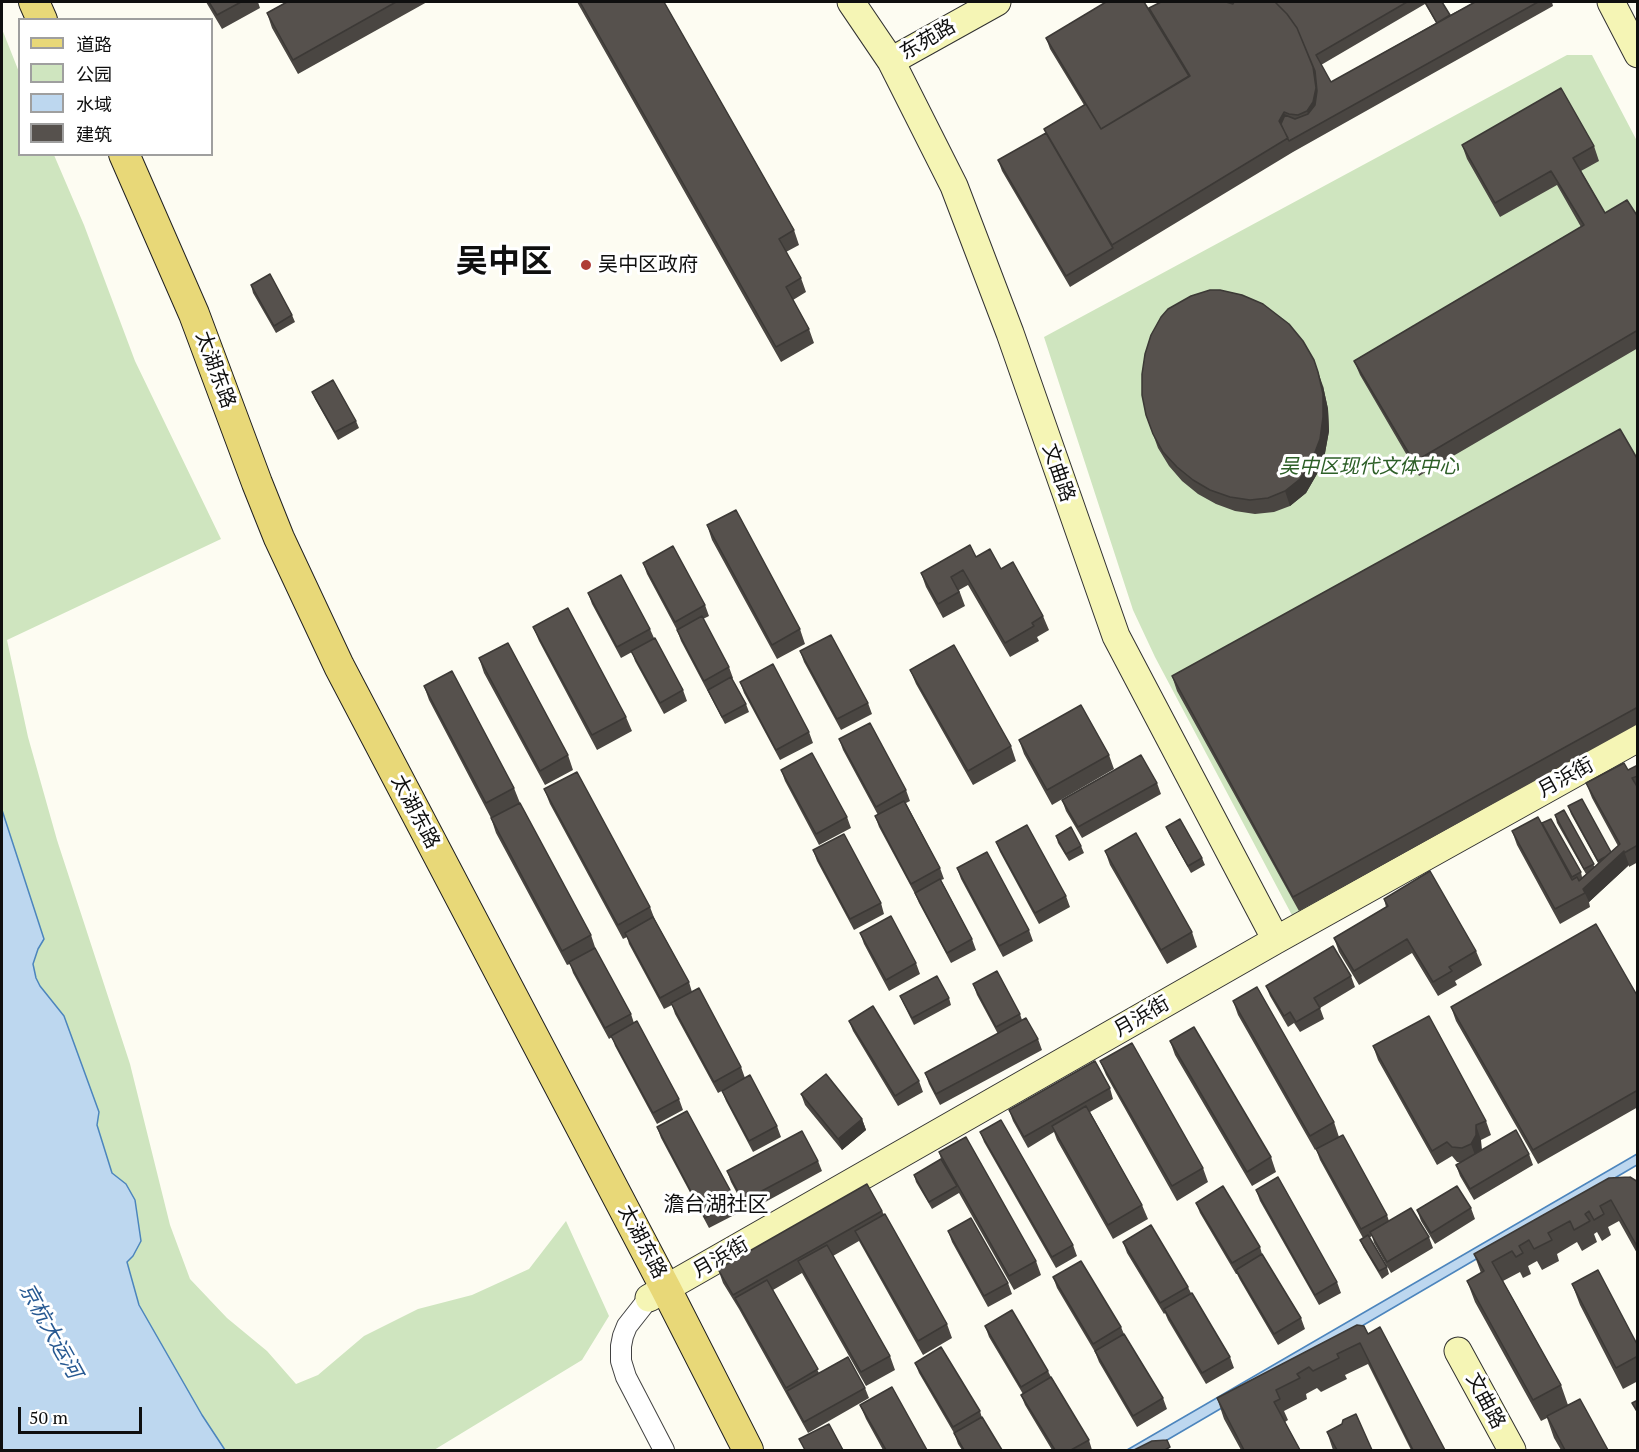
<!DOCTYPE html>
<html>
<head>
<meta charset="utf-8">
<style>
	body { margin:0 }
	#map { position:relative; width:1639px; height:1452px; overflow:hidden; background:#fdfcf2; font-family:"PT Serif","Noto Sans SC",serif }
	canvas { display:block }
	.frame { position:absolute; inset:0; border:3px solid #0f0f0f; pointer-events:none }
	.legend { position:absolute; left:18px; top:18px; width:195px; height:138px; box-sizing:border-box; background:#fff; border:2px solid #9f9f9f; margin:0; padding:8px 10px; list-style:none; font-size:18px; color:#0f0f0f }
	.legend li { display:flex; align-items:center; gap:12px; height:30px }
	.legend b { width:30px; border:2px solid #9f9f9f }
	.scale { position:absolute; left:18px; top:1407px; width:124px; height:27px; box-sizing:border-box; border:3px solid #0f0f0f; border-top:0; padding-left:8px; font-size:18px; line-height:21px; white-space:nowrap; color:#0f0f0f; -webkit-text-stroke:4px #fff; paint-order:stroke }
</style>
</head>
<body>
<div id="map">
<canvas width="1639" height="1452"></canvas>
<div class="frame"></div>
<ul class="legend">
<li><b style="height:8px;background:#e8d878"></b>道路</li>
<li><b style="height:16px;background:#cfe5bf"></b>公园</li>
<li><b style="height:16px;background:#bdd7ef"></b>水域</li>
<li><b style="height:16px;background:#56514d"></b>建筑</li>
</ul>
<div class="scale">50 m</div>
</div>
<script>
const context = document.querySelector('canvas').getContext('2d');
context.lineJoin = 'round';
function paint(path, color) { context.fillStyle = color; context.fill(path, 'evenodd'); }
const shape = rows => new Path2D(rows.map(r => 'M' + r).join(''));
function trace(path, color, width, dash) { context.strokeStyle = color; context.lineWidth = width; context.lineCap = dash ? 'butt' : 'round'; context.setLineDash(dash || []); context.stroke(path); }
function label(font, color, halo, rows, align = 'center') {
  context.font = font + ' "PT Serif","Noto Sans SC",serif'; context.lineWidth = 6; context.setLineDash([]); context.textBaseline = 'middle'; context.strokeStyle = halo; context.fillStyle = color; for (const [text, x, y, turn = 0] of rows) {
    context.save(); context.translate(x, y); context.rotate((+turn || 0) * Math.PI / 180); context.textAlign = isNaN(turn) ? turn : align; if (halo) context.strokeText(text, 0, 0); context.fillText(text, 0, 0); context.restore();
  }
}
paint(shape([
	[2,29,19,72,20,154,54,155,84,225,135,361,221,539,7,640,28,737,57,840,130,1064,170,1225,190,1279,227,1318,267,1351,296,1384,318,1375,364,1336,418,1309,472,1295,529,1269,566,1221,609,1316,582,1360,434,1450,179,1450,2,997],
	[1567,55,1592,55,1637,141,1637,728,1294,919,1155,657,1133,610,1044,337]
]), '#cfe5bf');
const water = shape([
	[2,810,44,939,38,949,33,964,36,978,40,986,64,1016,99,1112,97,1125,112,1173,126,1184,135,1200,141,1241,133,1256,127,1262,139,1305,202,1415,225,1450,2,1450,2,810],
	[1637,1154,1637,1165,1150,1450,1127,1450,1637,1154]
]);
paint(water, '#bdd7ef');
trace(water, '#4c85bd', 1.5);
const street = shape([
	[649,1298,627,1326,623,1336,621,1346,621,1361,626,1377,664,1450]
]);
const secondary = shape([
	[851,2,891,61,954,186,1010,333,1116,636,1276,940],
	[1611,2,1638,54],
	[891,61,997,2],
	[649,1298,1276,940,1638,738],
	[1458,1351,1512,1450]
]);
const primary = shape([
	[34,2,42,20],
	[124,154,194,314,257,483,279,538,339,666,666,1289,748,1450]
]);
trace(street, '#424242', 22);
trace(secondary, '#313131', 29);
trace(primary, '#202020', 32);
trace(street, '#fff', 20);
trace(secondary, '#f5f5b5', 27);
trace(primary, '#e8d878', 30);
paint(shape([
	[206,2,258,2,260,8,222,29],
	[287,2,427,2,298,74,272,28,267,13],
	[577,2,664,2,794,230,799,245,786,252,801,278,806,292,793,300,809,329,814,343,781,362],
	[1161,2,1442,2,1450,15,1475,2,1552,2,1553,6,1293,152,1070,287,1002,171,998,160,1046,133,1044,129,1084,105,1050,49,1046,38,1150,12],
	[1425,4,1436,23,1331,82,1321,65],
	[1462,145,1594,146,1599,161,1581,171,1605,213,1638,217,1638,348,1419,476,1360,375,1354,361,1581,227,1557,185,1500,217,1467,159],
	[251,285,292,315,295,322,276,333,253,293],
	[1323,386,1328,409,1329,431,1325,453,1317,474,1306,493,1290,506,1274,512,1255,514,1235,511,1216,504,1198,494,1182,481,1169,466,1158,448,1146,415],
	[312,392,356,421,359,428,338,440,315,399],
	[1638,460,1638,724,1299,911,1177,691,1172,676],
	[707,525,800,629,805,644,777,659,712,540],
	[976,557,1001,569,1043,616,1049,630,1037,637,1039,641,1010,657,968,585,959,590,965,606,943,618,926,587,921,573],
	[643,563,705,605,709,616,703,619,729,667,733,678,732,679,746,704,749,712,725,724,681,641,677,630,647,574],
	[588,593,650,629,654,638,683,690,687,701,664,714,635,661,632,652,621,658,592,604],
	[533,627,626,717,632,731,597,750,539,641],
	[800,651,868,703,872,714,841,730,804,662],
	[479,658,568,755,573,770,545,785,484,673],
	[910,670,1011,746,1016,761,973,785,916,684],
	[740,682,809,732,813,743,780,760,744,693],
	[424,686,514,788,520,803,491,818,429,700],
	[839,739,906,790,910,801,906,803,940,868,944,879,941,880,972,939,976,950,951,963,919,903,915,894,879,827,875,816,878,815,843,750],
	[1019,740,1109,755,1114,769,1052,805,1024,754],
	[1638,765,1638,862,1629,867,1629,865,1589,902,1590,907,1560,924,1517,845,1512,831,1544,828,1581,872,1582,877,1586,874,1557,823,1555,815,1595,867,1598,863,1571,814,1568,806,1611,852,1618,846,1592,798,1586,783,1628,770],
	[781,770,847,817,851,828,819,845,785,781],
	[1157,783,1161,794,1082,838,1066,811,1062,800],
	[544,789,650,907,655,920,689,982,692,992,741,1067,745,1078,718,1093,675,1014,672,1005,664,1009,629,944,627,937,623,939,550,804],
	[491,818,591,935,596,950,631,1014,634,1023,679,1099,683,1110,657,1124,615,1046,612,1037,609,1039,573,973,570,964,567,965,496,833],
	[1166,827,1202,858,1205,865,1191,873,1169,834],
	[1056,836,1081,846,1084,853,1069,861,1058,843],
	[996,842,1066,896,1070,907,1039,924,1000,852],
	[813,850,881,903,884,914,854,930,817,861],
	[1105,851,1192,932,1197,947,1167,964,1110,865],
	[957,868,1029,930,1033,941,1003,957,961,879],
	[1384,899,1476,951,1482,965,1455,981,1457,985,1438,996,1412,953,1359,985,1339,952,1334,938,1386,907],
	[860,933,916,963,920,974,889,991,864,944],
	[1351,976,1355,987,1320,1008,1324,1019,1300,1032,1294,1023,1288,1027,1270,996,1266,986],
	[973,984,1020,1014,1022,1020,1038,1039,1042,1050,940,1105,929,1084,925,1073,998,1034,977,995],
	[900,996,949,998,951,1005,914,1025,903,1003],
	[1638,997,1638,1107,1538,1164,1456,1021,1451,1007],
	[1233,1001,1334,1122,1339,1137,1387,1215,1389,1221,1429,1237,1433,1248,1391,1273,1374,1243,1372,1236,1369,1238,1387,1267,1389,1274,1382,1279,1363,1247,1360,1240,1363,1238,1320,1160,1316,1149,1315,1150,1238,1015],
	[849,1021,919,1081,923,1092,898,1106,853,1031],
	[1170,1041,1271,1157,1276,1172,1252,1186,1175,1055],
	[1373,1046,1486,1121,1491,1135,1481,1140,1481,1150,1529,1154,1533,1165,1474,1200,1460,1176,1456,1165,1461,1162,1457,1162,1452,1156,1437,1165,1378,1060],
	[1100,1061,1203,1168,1208,1182,1177,1201,1106,1075],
	[1110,1088,1113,1099,1090,1112,1142,1205,1148,1219,1113,1239,1057,1140,1054,1132,1028,1148,1013,1121,1009,1110],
	[722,1091,777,1126,781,1137,753,1152,726,1101],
	[801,1094,862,1119,866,1130,842,1150,805,1105],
	[657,1127,736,1201,740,1212,709,1228,661,1138],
	[980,1132,1073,1245,1077,1256,1056,1268,984,1142],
	[939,1152,1036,1261,1041,1275,1014,1290,959,1193,932,1209,916,1182,914,1175,941,1159],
	[818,1161,822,1171,747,1212,731,1182,727,1171],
	[1638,1182,1638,1255,1619,1221,1608,1227,1611,1235,1602,1241,1597,1232,1594,1234,1597,1242,1582,1251,1577,1242,1557,1254,1559,1261,1542,1270,1537,1261,1528,1266,1531,1274,1523,1278,1520,1272,1503,1281,1561,1385,1568,1405,1608,1450,1561,1450,1554,1438,1547,1418,1541,1421,1475,1302,1467,1281,1481,1273,1474,1254],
	[1256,1190,1337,1282,1341,1293,1319,1305,1260,1201],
	[1196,1203,1260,1247,1262,1254,1301,1318,1305,1329,1278,1345,1240,1280,1237,1274,1236,1274,1200,1213],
	[1471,1208,1475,1219,1435,1244,1421,1221,1417,1210],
	[882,1211,947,1324,952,1338,923,1355,859,1241,833,1256,890,1356,895,1370,866,1386,802,1273,773,1290,819,1373,865,1388,869,1398,808,1433,739,1309,723,1283,718,1269],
	[948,1231,1008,1283,1012,1294,988,1307,952,1242],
	[1123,1242,1188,1287,1191,1293,1230,1357,1234,1368,1206,1384,1168,1320,1165,1313,1164,1314,1127,1253],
	[1053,1277,1121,1327,1124,1334,1163,1398,1167,1409,1137,1427,1099,1362,1095,1352,1057,1288],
	[1572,1284,1638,1346,1638,1381,1623,1389,1580,1305],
	[985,1326,1048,1371,1051,1377,1089,1440,1092,1450,1052,1450,1025,1405,1021,1395,1023,1394,989,1337],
	[1368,1334,1445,1450,1411,1450,1368,1364,1345,1375,1347,1379,1321,1392,1317,1388,1306,1394,1307,1399,1284,1411,1288,1420,1285,1422,1300,1450,1241,1450,1224,1419,1217,1398],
	[915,1363,980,1411,982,1418,1002,1450,962,1450,958,1444,954,1433,919,1373],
	[860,1405,927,1450,883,1450,866,1419],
	[1327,1432,1372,1450,1333,1450]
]), '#4a4642');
paint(shape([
	[1318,82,1312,125,1307,111],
	[1284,112,1289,126,1285,134,1279,121],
	[1318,372,1323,386,1328,409,1329,431,1325,453,1317,474,1306,493,1290,506,1285,491],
	[1624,851,1629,865,1589,902,1583,889],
	[862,1119,866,1130,842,1150,838,1139],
	[1476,1125,1481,1140,1482,1150,1476,1158,1471,1144]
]), '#3c3936');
const building = shape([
	[209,2,241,2,217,15,209,2],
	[287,2,396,2,293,60,267,13,287,2],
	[580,2,664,2,794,230,779,239,801,278,786,287,809,329,776,347,580,2],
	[1106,2,1144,2,1189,76,1101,129,1046,38,1106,2],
	[1161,2,1226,2,1233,4,1234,2,1275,2,1287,14,1297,28,1313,67,1316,88,1313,102,1307,111,1298,115,1289,114,1284,112,1279,121,1288,138,1112,245,1044,129,1086,104,1101,129,1190,76,1149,8,1161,2],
	[1275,2,1407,2,1316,55,1331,82,1475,2,1538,2,1289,141,1281,124,1285,115,1295,119,1308,114,1315,105,1317,91,1315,71,1297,28,1287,14,1275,2],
	[1425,2,1442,2,1450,15,1437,23,1425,2],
	[1561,88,1594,146,1573,158,1605,213,1627,200,1638,217,1638,330,1414,462,1354,361,1584,225,1551,171,1495,203,1462,145,1561,88],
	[1046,133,1113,248,1066,276,998,160,1046,133],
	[270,274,292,315,274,326,251,285,270,274],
	[1210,290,1220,290,1242,295,1263,304,1289,324,1303,341,1314,360,1318,372,1323,394,1323,417,1320,439,1312,460,1300,479,1285,491,1268,498,1250,500,1230,497,1210,490,1193,480,1177,467,1163,452,1153,434,1146,415,1142,395,1142,374,1145,354,1151,335,1161,317,1168,309,1191,296,1210,290],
	[333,380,356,421,335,432,312,392,333,380],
	[1620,429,1638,460,1638,707,1293,897,1172,676,1620,429],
	[736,510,800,629,772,645,707,525,736,510],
	[970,545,976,557,990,549,1001,569,1013,562,1043,616,1032,623,1034,626,1005,643,963,570,951,577,959,592,938,604,921,573,970,545],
	[673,546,705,605,675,622,643,563,673,546],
	[621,575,650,629,617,647,588,593,621,575],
	[568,608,626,717,592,735,533,627,568,608],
	[702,616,729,667,704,681,677,630,702,616],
	[831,635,868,703,837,719,800,651,831,635],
	[655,638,683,690,660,703,631,651,655,638],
	[508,643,568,755,540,771,479,658,508,643],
	[954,645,1011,746,968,771,910,670,954,645],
	[773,664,809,732,776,750,740,682,773,664],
	[452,671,514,788,486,803,424,686,452,671],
	[731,677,746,704,722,717,708,690,731,677],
	[1081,705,1109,755,1047,790,1019,740,1081,705],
	[870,723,906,790,876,807,839,739,870,723],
	[812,753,847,817,816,834,781,770,812,753],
	[1141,755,1157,783,1078,827,1062,800,1141,755],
	[1624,763,1628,770,1638,765,1638,776,1632,778,1638,788,1638,845,1624,853,1624,851,1583,889,1585,893,1555,909,1512,831,1538,817,1572,880,1577,877,1579,881,1620,844,1586,783,1624,763],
	[577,772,650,907,618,925,544,789,577,772],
	[1582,799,1611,852,1605,857,1598,861,1568,806,1582,799],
	[904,801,940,868,911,884,875,816,904,801],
	[520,803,591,935,562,951,491,818,520,803],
	[1564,810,1594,864,1584,869,1555,815,1564,810],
	[1180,819,1202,858,1188,866,1166,827,1180,819],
	[1551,819,1581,872,1572,877,1542,823,1551,819],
	[1027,825,1066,896,1035,913,996,842,1027,825],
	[1071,827,1081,846,1066,854,1056,836,1071,827],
	[1136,833,1192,932,1161,950,1105,851,1136,833],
	[844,834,881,903,850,919,813,850,844,834],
	[987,852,1029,930,999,946,957,868,987,852],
	[1430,871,1476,951,1449,967,1452,971,1433,982,1407,939,1354,971,1334,938,1388,906,1384,899,1430,871],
	[940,879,972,939,947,953,915,893,940,879],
	[891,916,916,963,886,980,860,933,891,916],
	[653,917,689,982,660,998,625,933,653,917],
	[1596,924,1638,997,1638,1090,1533,1150,1451,1007,1596,924],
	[1333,946,1351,976,1314,998,1320,1008,1296,1022,1290,1012,1284,1016,1266,986,1333,946],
	[595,948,631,1014,605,1028,569,962,595,948],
	[997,971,1020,1014,996,1027,973,984,997,971],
	[937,976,949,998,912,1018,900,996,937,976],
	[1257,987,1334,1122,1310,1136,1233,1001,1257,987],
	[699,988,741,1067,714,1082,671,1003,699,988],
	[873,1006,919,1081,895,1096,849,1021,873,1006],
	[1429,1016,1486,1121,1476,1125,1476,1135,1471,1144,1462,1148,1452,1147,1447,1142,1432,1151,1373,1046,1429,1016],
	[1026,1018,1038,1039,936,1094,925,1073,1026,1018],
	[637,1021,679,1099,653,1113,611,1036,637,1021],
	[1194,1027,1271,1157,1247,1172,1170,1041,1194,1027],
	[1132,1043,1203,1168,1172,1186,1100,1061,1132,1043],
	[1095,1061,1110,1088,1024,1137,1009,1110,1095,1061],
	[826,1074,862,1119,838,1139,801,1094,826,1074],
	[750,1075,777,1126,749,1141,722,1091,750,1075],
	[1086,1106,1142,1205,1108,1225,1052,1126,1086,1106],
	[687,1111,736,1201,705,1218,657,1127,687,1111],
	[1001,1120,1073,1245,1052,1257,980,1132,1001,1120],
	[1516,1130,1529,1154,1470,1189,1456,1165,1516,1130],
	[802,1131,818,1161,743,1201,727,1171,802,1131],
	[1343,1135,1387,1215,1361,1229,1316,1149,1343,1135],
	[966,1137,1036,1261,1009,1276,939,1152,966,1137],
	[941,1159,957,1186,929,1202,914,1175,941,1159],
	[1278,1177,1337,1282,1315,1295,1256,1190,1278,1177],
	[1630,1177,1638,1182,1638,1248,1611,1200,1600,1206,1604,1214,1594,1220,1589,1211,1585,1214,1590,1221,1574,1230,1570,1221,1548,1233,1552,1240,1534,1249,1529,1240,1519,1246,1523,1253,1516,1257,1512,1251,1492,1262,1561,1385,1533,1400,1467,1281,1484,1271,1474,1254,1609,1178,1630,1177],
	[867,1184,882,1211,733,1295,718,1269,867,1184],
	[1223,1186,1260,1247,1232,1263,1196,1203,1223,1186],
	[1457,1186,1471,1208,1431,1233,1417,1210,1457,1186],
	[1411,1208,1429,1237,1387,1262,1370,1232,1411,1208],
	[885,1214,947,1324,918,1341,855,1231,885,1214],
	[971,1218,1008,1283,984,1296,948,1231,971,1218],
	[1151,1225,1188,1287,1160,1303,1123,1242,1151,1225],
	[1368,1235,1387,1267,1379,1271,1360,1240,1368,1235],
	[827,1245,890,1356,861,1372,798,1261,827,1245],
	[1262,1254,1301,1318,1274,1334,1236,1270,1262,1254],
	[1081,1261,1121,1327,1093,1344,1053,1277,1081,1261],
	[1598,1270,1638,1346,1638,1356,1616,1368,1572,1284,1598,1270],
	[767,1280,818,1369,786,1388,735,1298,767,1280],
	[1192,1293,1230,1357,1202,1373,1164,1309,1192,1293],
	[1012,1310,1048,1371,1021,1387,985,1326,1012,1310],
	[1357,1325,1364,1326,1368,1334,1380,1327,1445,1450,1413,1450,1360,1343,1337,1354,1339,1358,1313,1371,1309,1367,1297,1374,1300,1378,1276,1390,1280,1399,1274,1402,1300,1450,1244,1450,1217,1398,1357,1325],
	[1124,1334,1163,1398,1133,1416,1095,1351,1124,1334],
	[941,1347,980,1411,953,1427,915,1363,941,1347],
	[848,1357,865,1388,804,1422,787,1391,848,1357],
	[1051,1377,1089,1440,1071,1450,1055,1450,1021,1395,1051,1377],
	[892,1387,927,1450,886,1450,860,1405,892,1387],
	[1580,1399,1608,1450,1565,1450,1547,1416,1580,1399],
	[1638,1400,1638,1413,1632,1403,1638,1400],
	[1356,1414,1372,1450,1337,1450,1327,1432,1342,1424,1343,1420,1356,1414],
	[982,1417,1002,1450,964,1450,954,1433,982,1417],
	[829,1424,843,1450,805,1450,799,1439,829,1424],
	[1167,1440,1170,1447,1165,1450,1134,1450,1152,1441,1167,1440]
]);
paint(building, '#56514d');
trace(building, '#3c3936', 1.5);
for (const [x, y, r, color] of [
	[586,265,6,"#af3d37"]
]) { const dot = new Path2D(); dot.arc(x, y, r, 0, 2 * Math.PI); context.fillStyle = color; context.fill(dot); trace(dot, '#fff', 2); }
label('20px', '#0f0f0f', '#fff', [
	["东苑路",928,40,-30],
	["太湖东路",215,370,70],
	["文曲路",1058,473,71],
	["月浜街",1566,778,-29],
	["太湖东路",415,812,62],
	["月浜街",1142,1017,-30],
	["太湖东路",642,1242,62],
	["月浜街",721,1258,-30],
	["文曲路",1485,1401,62]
]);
label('20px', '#0f0f0f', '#fff', [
	["吴中区政府",598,265]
], 'left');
label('italic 20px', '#2d5f27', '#fff', [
	["吴中区现代文体中心",1369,467]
]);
label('21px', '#0f0f0f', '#fff', [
	["澹台湖社区",716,1205]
]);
label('italic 21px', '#275992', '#fff', [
	["京杭大运河",50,1331,61]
]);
label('bold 32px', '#0f0f0f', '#fff', [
	["吴中区",504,263]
]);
</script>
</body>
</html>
